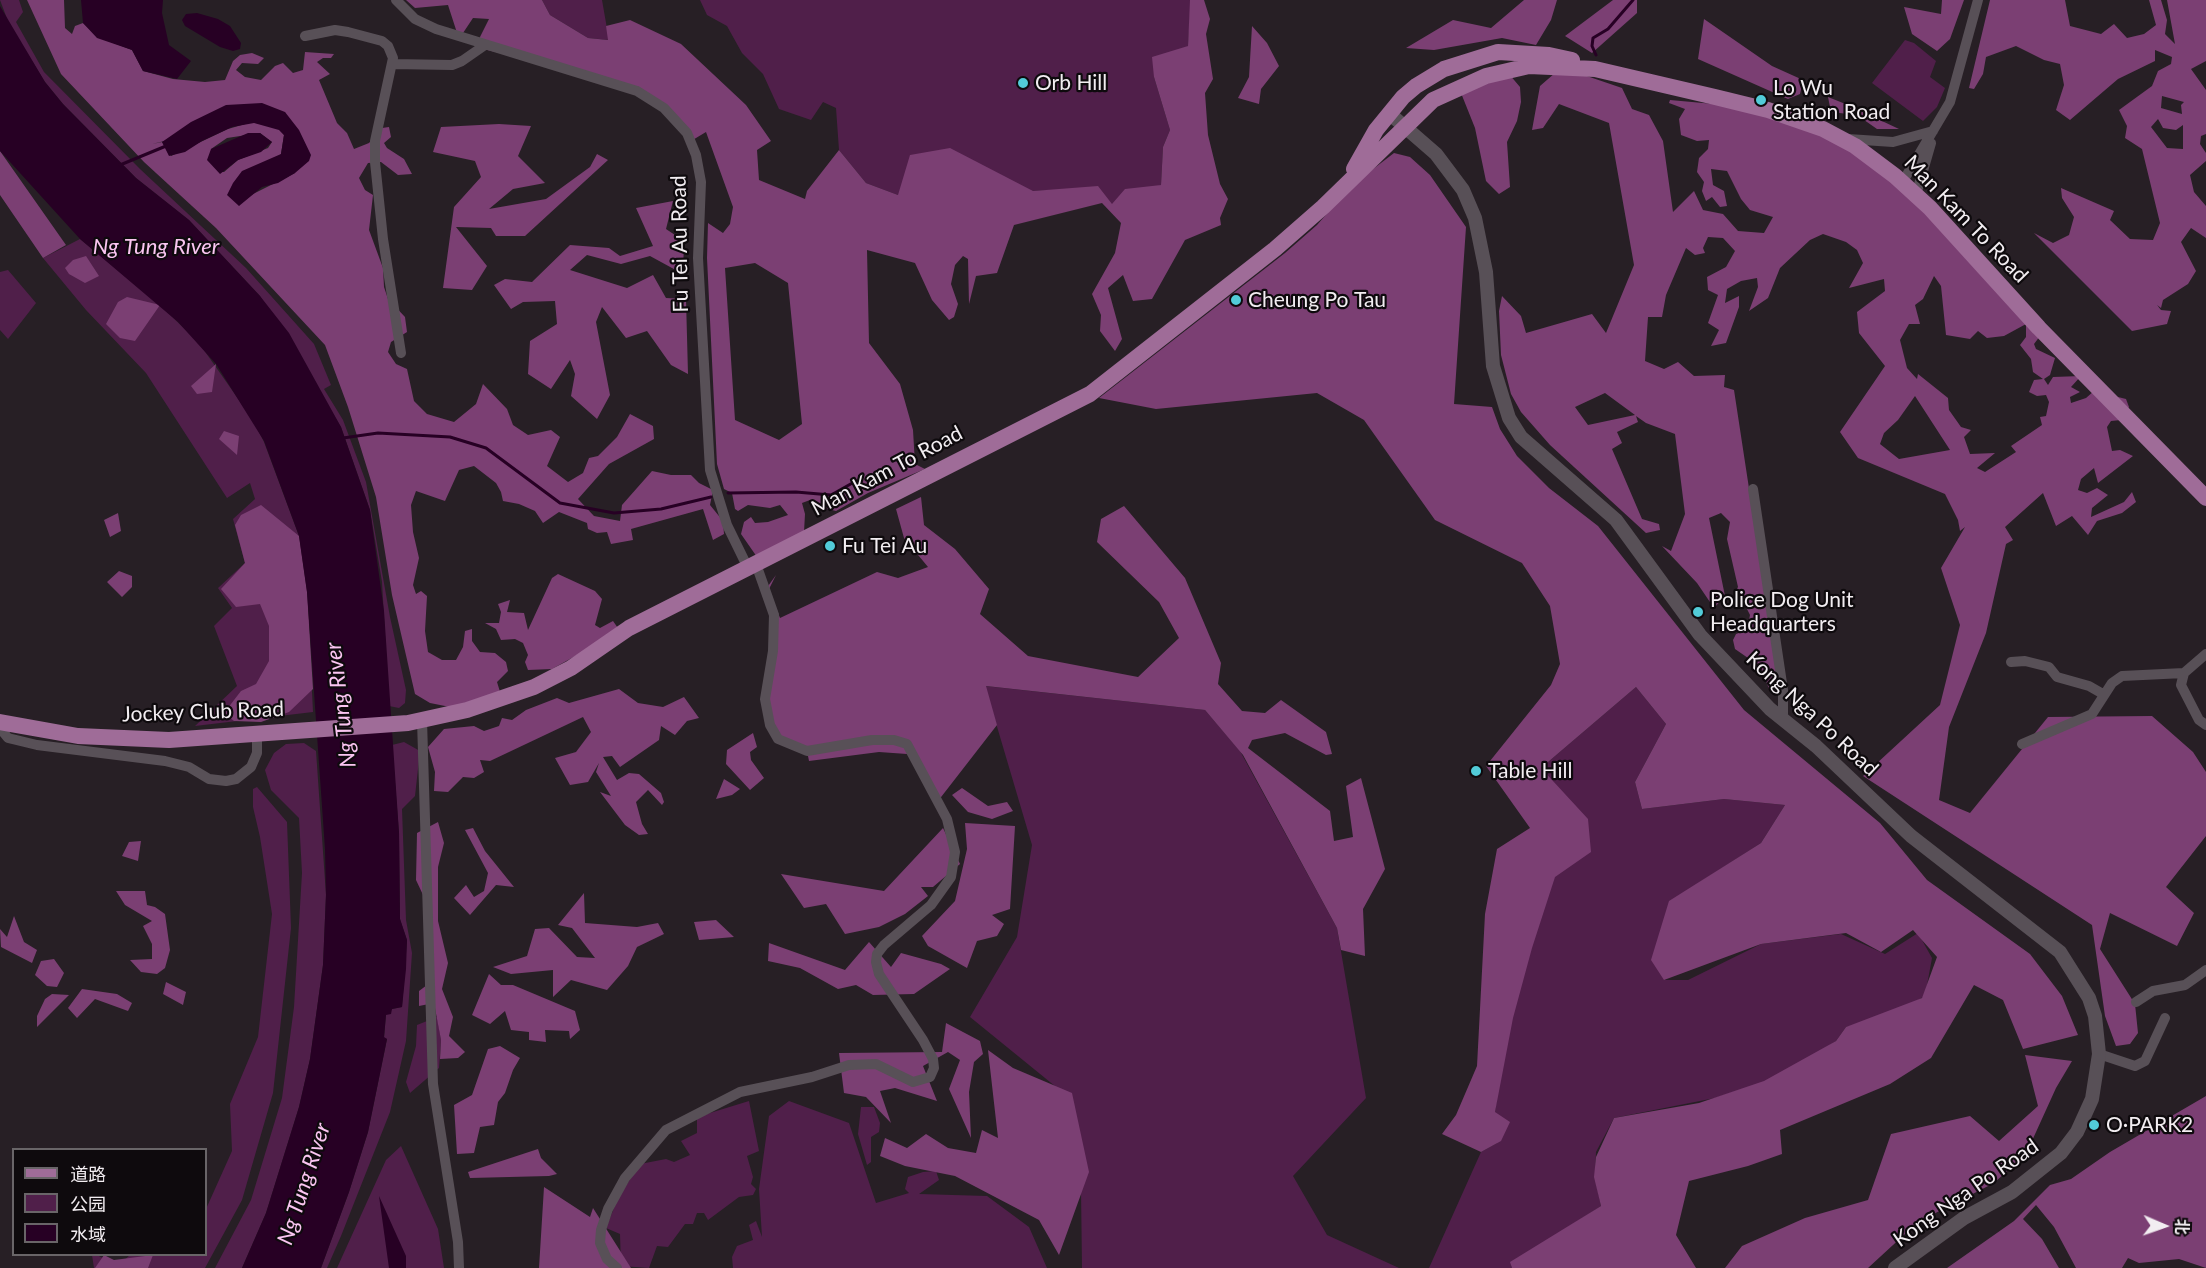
<!DOCTYPE html>
<html>
<head>
<meta charset="utf-8">
<style>
	body { margin:0 }
	#map { position:relative; width:2206px; height:1268px; overflow:hidden; background:#271f25; font-family:Lato,"Noto Sans SC",sans-serif }
	canvas { display:block }
	.legend { position:absolute; left:12px; top:1148px; width:195px; height:108px; box-sizing:border-box; background:#0e0a0d; border:2px solid #696568; margin:0; padding:8px 10px; list-style:none; font-size:18px; color:#f2edf1 }
	.legend li { display:flex; align-items:center; gap:12px; height:30px }
	.legend b { width:30px; border:2px solid #696568 }
	.north { position:absolute; left:2134px; top:1196px; width:60px; height:60px; -webkit-text-stroke:4px #0e0a0d; paint-order:stroke; rotate:92deg; font-size:16px; font-weight:700; line-height:24px; text-align:center; color:#f2edf1 }
	.north::after { content:''; display:block; margin:auto; width:21px; height:27px; background:#f2edf1; clip-path:polygon(50% 0,100% 100%,50% 72%,0 100%) }
</style>
</head>
<body>
<div id="map">
<canvas width="2206" height="1268"></canvas>
<ul class="legend">
<li><b style="height:8px;background:#9f6c98"></b>道路</li>
<li><b style="height:16px;background:#501f4a"></b>公园</li>
<li><b style="height:16px;background:#270024"></b>水域</li>
</ul>
<div class="north">北</div>
</div>
<script>
const context = document.querySelector('canvas').getContext('2d');
context.lineJoin = 'round';
function paint(path, color) { context.fillStyle = color; context.fill(path, 'evenodd'); }
const shape = rows => new Path2D(rows.map(r => 'M' + r).join(''));
function trace(path, color, width, dash) { context.strokeStyle = color; context.lineWidth = width; context.lineCap = dash ? 'butt' : 'round'; context.setLineDash(dash || []); context.stroke(path); }
function label(font, color, halo, rows, align = 'center') {
  context.font = font + ' Lato,sans-serif'; context.lineWidth = 4.5; context.setLineDash([]); context.textBaseline = 'middle'; context.strokeStyle = halo; context.fillStyle = color; for (const [text, x, y, turn = 0] of rows) {
    context.save(); context.translate(x, y); context.rotate((+turn || 0) * Math.PI / 180); context.textAlign = isNaN(turn) ? turn : align; if (halo) context.strokeText(text, 0, 0); context.fillText(text, 0, 0); context.restore();
  }
}
paint(shape([
	[0,0,19,0,23,12,16,22,44,72,140,169,246,268,314,344,331,385,324,389,343,420,366,482,390,617,406,690,405,703,399,708,389,706,382,582,370,510,341,427,260,296,189,220,136,178,63,104,45,82,9,24],
	[542,0,602,0,609,40,588,38,550,15],
	[700,0,1191,0,1188,46,1154,77,1170,130,1163,147,1161,185,1113,206,1098,189,898,195,866,183,839,150,836,108,823,102,811,120,779,109,763,74,742,53,727,26,707,15],
	[1905,40,1914,43,1936,61,1930,77,1945,88,1937,107,1923,121,1872,83],
	[80,239,160,305,199,343,253,420,264,442,299,536,307,592,313,712,195,726,237,686,214,626,232,608,218,588,245,563,233,519,255,499,250,483,227,498,146,373,86,310,43,258],
	[8,270,36,303,8,339,0,330,0,272],
	[985,686,1205,710,1240,751,1337,928,1366,1098,1293,1176,1327,1235,1399,1268,1082,1268,1081,1190,1061,1091,970,1017,1017,937,1032,845],
	[1636,687,1666,724,1635,782,1642,809,1724,799,1785,805,1761,843,1700,882,1664,980,1688,980,1761,944,1841,934,1885,954,1918,933,1932,958,1925,996,1886,1019,1846,1027,1836,1041,1780,1077,1715,1098,1614,1118,1596,1152,1595,1177,1601,1206,1511,1264,1512,1268,1429,1268,1481,1152,1497,1143,1495,1112,1541,768],
	[404,742,420,751,415,796,402,809,406,920,412,953,406,1041,390,1112,341,1236,327,1268,321,1268,349,1192,368,1132,387,1039,384,1038,386,1014,392,1009,402,1007,407,940,400,919,399,833,392,745],
	[304,743,316,751,326,895,323,965,310,1059,299,1107,266,1213,242,1268,215,1268,251,1200,282,1098,294,1007,302,873,299,818,271,790,265,770,274,753,286,744],
	[257,787,287,822,291,928,273,1093,242,1200,205,1268,94,1268,92,1255,97,1255,118,1266,130,1255,206,1254,206,1209,232,1151,230,1104,258,1037,272,914,260,837,253,807,253,789],
	[437,1017,441,1040,439,1068,410,1093,406,1082,416,1046,417,1025],
	[749,1101,759,1151,747,1156,753,1177,751,1184,756,1189,753,1195,739,1197,708,1220,704,1213,697,1213,693,1224,685,1224,668,1247,657,1246,649,1268,621,1266,620,1234,606,1228,618,1198,640,1164,666,1159,674,1162,690,1155,681,1141,697,1133,697,1117],
	[789,1101,849,1123,876,1203,909,1193,905,1189,908,1177,923,1172,936,1171,939,1180,919,1194,987,1196,1029,1227,1047,1268,733,1268,732,1257,737,1246,753,1240,749,1225,756,1221,762,1237,759,1189,769,1116],
	[861,1107,874,1107,880,1123,879,1132,871,1137,871,1162,867,1165,858,1134],
	[401,1146,438,1229,444,1268,337,1268,386,1160]
]), '#501f4a');
paint(shape([
	[27,0,64,0,65,28,72,34,75,26,83,23,98,37,132,50,143,71,173,79,205,82,225,80,233,61,240,55,252,53,264,58,258,64,242,63,236,70,245,77,261,80,275,66,283,63,293,73,303,70,305,52,334,54,331,58,323,58,317,62,330,74,319,80,337,123,347,133,354,149,369,143,382,128,389,127,391,137,384,143,387,148,404,159,412,174,398,175,381,162,368,163,359,178,365,190,373,195,369,230,383,268,384,287,388,299,405,317,407,332,391,342,388,352,396,364,407,369,414,401,427,414,454,422,476,404,483,384,507,409,513,425,528,435,551,430,560,437,547,466,568,482,583,473,589,458,598,456,617,437,630,414,653,426,654,439,609,464,578,499,594,516,620,521,622,505,652,471,671,475,691,475,699,483,713,490,710,505,723,521,724,534,713,540,703,509,631,529,633,540,611,544,607,532,597,533,588,529,587,523,559,512,543,523,535,511,519,504,503,501,501,492,496,483,474,466,459,470,445,501,416,491,411,505,413,532,419,558,413,585,416,594,421,591,427,596,425,631,428,652,442,660,456,660,463,647,465,631,472,629,472,641,480,652,495,653,506,662,508,671,497,682,501,695,455,708,430,703,415,694,392,595,376,497,348,407,325,345,216,228,144,162,61,74],
	[285,112,295,173,249,196,281,154,284,135,278,128,252,122,228,129,171,156,162,142,152,144],
	[260,133,272,142,268,148,238,160,224,172,219,172,211,149,227,138],
	[406,0,542,0,550,15,588,38,608,40,606,26,630,20,681,44,746,105,771,141,757,150,759,180,805,199,807,191,839,150,866,183,898,195,910,155,950,148,1033,191,1098,186,1112,204,1125,189,1161,185,1163,147,1170,130,1154,77,1152,57,1188,46,1190,0,1204,0,1210,19,1206,34,1213,79,1205,93,1208,135,1220,184,1228,199,1220,218,1221,225,1185,240,1152,299,1133,301,1123,275,1108,288,1122,339,1115,351,1100,331,1101,315,1092,294,1115,253,1121,223,1102,203,1014,225,997,273,976,276,969,304,968,259,963,256,955,265,951,284,958,304,954,317,949,320,932,300,915,263,867,250,869,343,900,384,913,430,915,464,925,469,868,493,836,511,820,507,810,500,802,503,805,514,804,532,757,557,741,534,744,522,751,517,755,523,768,522,788,515,780,505,770,508,748,505,738,511,735,509,732,493,724,489,717,464,707,258,708,223,723,233,730,224,733,207,706,132,691,141,639,87,475,47,489,19,473,18,459,39,448,5,415,8],
	[755,263,788,283,802,424,779,440,735,420,725,268],
	[1524,0,1557,0,1551,20,1536,45,1502,38,1434,50,1406,48,1453,20,1491,28],
	[1613,0,1637,0,1637,13,1592,53,1565,36],
	[1942,0,1964,0,1950,39,1937,51,1912,34,1904,7,1941,14],
	[1990,0,2065,0,2070,26,2101,34,2114,24,2127,38,2144,34,2156,25,2149,0,2161,0,2167,20,2165,34,2175,44,2167,0,2206,0,2206,61,2191,69,2206,90,2206,134,2201,136,2200,144,2206,153,2206,161,2190,175,2194,192,2206,206,2206,238,2191,228,2181,242,2196,271,2188,284,2163,300,2161,308,2157,305,2161,310,2171,311,2167,324,2132,331,2034,233,2053,243,2069,235,2074,217,2062,198,2061,188,2114,211,2110,220,2130,239,2153,240,2160,223,2142,149,2125,138,2127,126,2119,110,2152,86,2158,71,2171,64,2172,57,2155,50,2155,61,2118,79,2070,120,2056,110,2064,85,2060,64,2044,60,2016,46,1986,57,1983,74,1974,89,1969,88],
	[2162,96,2184,102,2181,105,2182,114,2161,108],
	[2158,119,2163,128,2176,130,2183,125,2183,149,2167,148,2151,127],
	[1704,19,1772,66,1803,80,1800,94,1788,99,1698,59],
	[1252,26,1267,43,1279,66,1261,89,1259,104,1238,98,1249,77],
	[1575,72,1622,88,1632,109,1649,115,1663,141,1673,212,1694,191,1703,210,1723,214,1738,231,1764,233,1773,217,1750,210,1741,199,1727,171,1711,169,1713,185,1724,191,1727,206,1720,207,1712,197,1706,201,1702,191,1704,182,1697,172,1699,158,1708,149,1709,140,1697,141,1681,135,1679,119,1685,109,1669,103,1670,100,1758,108,1866,154,2043,332,2034,344,2036,349,2055,358,2050,375,2044,379,2048,385,2053,377,2081,376,2071,387,2080,392,2070,397,2071,403,2086,398,2094,391,2126,399,2129,407,2121,420,2111,421,2107,427,2112,451,2120,450,2133,456,2098,483,2094,468,2081,479,2078,490,2087,493,2097,488,2108,495,2092,508,2091,517,2124,502,2132,492,2136,502,2122,513,2097,521,2088,535,2072,516,2056,526,2043,493,2005,527,2013,540,2006,544,1986,633,1949,727,1939,800,1970,813,2048,717,2152,716,2193,752,2206,772,2206,836,2166,887,2194,913,2177,946,2110,913,2100,949,2135,1004,2138,1033,2130,1044,2116,1046,2105,1016,2092,925,1863,776,1940,705,1960,625,1941,568,1965,527,1960,531,1958,520,1945,494,1858,458,1840,432,1885,366,1859,333,1857,312,1885,291,1884,279,1849,288,1863,263,1857,250,1846,242,1823,234,1810,240,1780,268,1768,298,1749,311,1758,287,1757,278,1741,281,1727,289,1725,303,1739,296,1739,307,1726,343,1711,346,1719,330,1708,323,1718,295,1708,290,1707,277,1726,267,1735,251,1723,238,1708,237,1703,248,1705,253,1695,255,1686,248,1666,295,1662,317,1648,317,1645,361,1664,369,1678,362,1694,376,1725,375,1724,387,1734,390,1779,685,1775,693,1769,689,1761,667,1735,649,1733,640,1736,634,1747,630,1750,615,1742,599,1734,594,1738,587,1727,539,1730,522,1721,513,1709,518,1725,596,1714,608,1697,583,1662,546,1671,551,1685,514,1675,434,1646,423,1636,416,1638,422,1617,432,1622,443,1612,449,1642,519,1659,524,1660,530,1646,533,1550,445,1521,412,1511,394,1501,355,1499,311,1502,296,1521,316,1526,333,1592,314,1606,333,1634,265,1609,123,1559,104,1543,128,1532,130,1540,86,1555,73],
	[1934,276,1941,286,1946,335,1970,339,1978,331,1987,338,2004,336,2026,324,2026,337,2020,345,2031,359,2033,372,2043,379,2034,380,2029,392,2037,396,2046,395,2049,402,2046,416,2040,417,2042,425,2011,446,2016,452,1985,472,1977,468,1995,453,1970,454,1964,437,1971,430,1961,427,1949,410,1948,398,1918,374,1917,379,1907,368,1900,340,1909,324,1920,324,1915,305,1923,299],
	[1605,393,1635,415,1588,425,1575,407],
	[1915,396,1950,450,1899,459,1880,444,1884,433,1898,420],
	[1509,74,1520,87,1521,102,1517,121,1507,142,1510,187,1499,194,1486,181,1475,128,1461,93],
	[1828,97,1848,105,1899,129,1877,129,1857,115,1831,112],
	[499,124,531,126,518,156,545,183,513,189,489,209,546,199,590,167,597,154,608,160,525,236,496,236,491,228,456,227,487,266,472,290,443,288,454,207,481,177,475,161,433,152,441,127],
	[0,151,66,245,43,258,0,195],
	[1394,153,1410,157,1430,175,1466,227,1454,404,1492,407,1500,429,1517,456,1549,488,1598,526,1744,710,1880,823,1927,880,2030,954,2062,996,2078,1035,2023,1049,2003,1000,1974,985,1931,1058,1890,1084,1780,1130,1782,1154,1748,1166,1689,1181,1676,1235,1696,1268,1512,1268,1510,1262,1601,1206,1594,1177,1596,1157,1614,1118,1699,1103,1764,1081,1836,1041,1846,1027,1922,998,1937,957,1913,930,1881,952,1846,933,1761,944,1664,980,1651,960,1669,901,1761,843,1785,805,1724,799,1642,809,1635,782,1666,724,1636,687,1541,768,1588,819,1591,852,1555,877,1532,948,1513,1018,1495,1112,1510,1122,1501,1141,1481,1152,1442,1134,1456,1115,1477,1066,1485,914,1497,849,1530,828,1486,766,1551,685,1560,664,1550,606,1522,563,1435,520,1364,420,1317,393,1156,409,1099,398,1285,253,1317,225,1351,186],
	[673,201,666,229,684,241,683,274,650,256,621,264,587,255,570,270,627,288,653,275,666,298,686,299,688,374,671,365,647,331,626,338,602,307,596,322,610,395,597,419,571,396,575,374,570,360,551,389,528,374,530,341,557,324,555,301,523,302,511,309,494,285,505,279,532,282,570,245,609,248,620,256,653,246,636,208],
	[86,256,99,276,85,283,69,274,65,268,73,260],
	[127,297,160,305,135,341,120,338,106,324,118,302],
	[216,364,212,392,197,394,191,386],
	[224,431,239,436,237,455,219,439],
	[921,497,924,525,955,549,989,589,980,614,1028,656,1138,677,1179,638,1159,602,1097,542,1101,519,1124,506,1185,578,1221,663,1218,684,1242,711,1265,713,1281,700,1326,732,1332,754,1326,755,1285,733,1252,740,1248,748,1330,811,1334,841,1353,837,1346,786,1361,778,1385,869,1363,909,1365,956,1341,950,1337,928,1243,755,1205,710,986,686,997,725,938,801,907,754,879,752,809,761,807,751,776,735,765,702,775,615,766,589,776,575,769,589,780,618,877,572,898,578,928,567,904,538,896,509],
	[261,505,299,536,307,592,313,689,289,712,261,722,234,721,224,713,241,691,256,684,269,661,269,626,260,604,236,607,221,589,245,563,235,525,241,515],
	[118,513,121,531,110,537,104,520],
	[119,571,132,576,132,587,122,597,107,582],
	[558,574,595,591,602,599,595,625,600,628,613,621,620,631,552,669,528,670,525,662,528,655,523,643,515,639,501,640,496,629,485,623,499,623,501,612,498,604,510,600,507,612,524,613,528,630,552,578],
	[619,689,638,703,663,707,684,697,699,718,687,721,675,735,661,726,659,740,620,767,612,756,603,757,617,780,629,773,639,774,661,793,664,802,662,805,648,790,636,802,642,824,648,834,639,835,625,825,600,792,611,796,596,772,599,763,588,782,570,785,555,758,576,752,591,732,583,717,490,761,480,760,484,772,474,778,463,777,448,792,434,791,435,772,428,747,444,729,474,726,484,731,499,726,502,718,512,720,526,710,557,698,569,703],
	[753,733,757,747,750,752,751,760,764,778,750,790,726,764,727,750],
	[724,779,740,789,732,795,716,799],
	[962,788,988,806,1007,802,1013,811,992,819,968,812,952,795],
	[438,822,444,843,438,867,438,921,448,963,442,989,453,1017,449,1036,465,1052,458,1058,440,1059,441,1040,434,1003,419,1006,419,991,427,985,424,897,416,880,417,833],
	[965,823,1015,826,1010,909,992,915,1004,924,997,936,977,941,967,968,928,946,922,936,955,901,967,849],
	[473,828,485,851,514,887,496,885,470,915,454,898,466,885,474,897,484,891,488,873,465,830],
	[943,828,960,864,933,887,921,887,928,896,905,914,879,927,845,934,826,904,804,908,781,874,884,891],
	[141,841,138,861,122,856,129,842],
	[116,891,145,891,147,905,155,907,165,914,170,950,165,968,157,974,141,972,130,960,152,959,152,944,143,926,152,921,125,905],
	[584,893,585,923,637,927,658,923,664,934,637,947,628,966,607,990,571,980,553,997,553,970,511,974,493,967,527,956,535,929,549,928,577,957,595,958,572,928,558,925],
	[14,916,24,942,37,950,32,963,1,947,0,929,7,937],
	[716,920,734,937,699,940,694,922],
	[869,942,891,967,901,953,941,964,950,969,914,994,873,995,856,985,838,989,800,968,768,961,769,943,845,970],
	[54,959,64,973,57,987,47,986,35,975,41,961],
	[489,974,501,985,513,985,575,1011,580,1030,570,1039,569,1031,545,1030,546,1042,529,1040,529,1032,511,1030,505,1011,490,1024,472,1015],
	[166,982,186,992,183,1005,163,994],
	[82,989,117,994,132,1003,128,1011,95,999,77,1018,68,1008],
	[52,994,69,995,37,1027,37,1016,45,999],
	[946,1023,980,1041,983,1054,974,1062,969,1092,971,1138,949,1089,960,1060,948,1052,923,1066,937,1101,895,1088,880,1091,891,1123,866,1097,844,1093,839,1053,942,1052],
	[500,1046,520,1058,513,1070,505,1093,498,1102,494,1125,480,1127,474,1153,457,1154,454,1105,472,1095,488,1049],
	[988,1050,1013,1068,1072,1093,1089,1172,1059,1255,1039,1220,955,1176,905,1166,880,1156,885,1138,907,1148,926,1134,948,1148,976,1153,982,1130,998,1138],
	[2025,1055,2072,1061,2056,1088,2026,1154,1994,1183,1918,1222,1868,1268,1725,1268,1742,1246,1805,1218,1868,1200,1891,1134,1970,1116,1999,1141,2038,1106],
	[2206,1096,2206,1268,2179,1259,2139,1263,2128,1258,2122,1268,2076,1268,2054,1227,2036,1205,2023,1219,2042,1239,2059,1268,1947,1268,2014,1221,2050,1185,2071,1179,2110,1152],
	[538,1149,541,1158,557,1174,549,1176,470,1178,468,1172],
	[544,1187,590,1217,593,1208,631,1268,539,1268],
	[104,1255,114,1260,153,1255,148,1268,95,1268]
]), '#7b3f73');
paint(shape([
	[81,0,163,0,162,13,169,45,191,61,177,79,143,71,132,50,97,38,83,23],
	[0,6,45,82,63,104,136,178,189,220,260,296,289,333,341,427,370,510,384,611,399,833,400,919,407,940,406,969,402,1007,392,1009,391,1014,386,1015,384,1037,387,1039,368,1132,349,1192,321,1268,242,1268,266,1213,299,1107,310,1059,323,965,326,895,325,849,307,592,299,536,264,441,216,364,178,322,80,239,0,151],
	[197,13,218,19,230,26,241,43,240,49,233,51,220,47,185,26,182,20,186,14],
	[262,103,285,112,299,130,311,155,309,161,295,173,278,183,262,187,239,206,227,195,233,183,242,171,281,154,284,135,279,130,254,123,232,127,202,141,185,152,169,156,162,142,191,122,226,105],
	[248,133,260,133,272,142,261,152,238,160,220,174,207,160,211,149],
	[379,1196,406,1256,406,1268,389,1268]
]), '#270024');
trace(shape([
	[1596,55,1592,46,1593,38,1608,29,1633,0],
	[120,165,166,146],
	[343,438,378,433,450,437,486,448,560,503,614,513,661,509,711,497],
	[728,493,796,492,831,495,856,481]
]), '#270024', 3);
trace(shape([
	[396,0,415,19,436,29,637,91,664,108,687,133,696,155,701,182,698,258,710,470,727,525,748,568],
	[305,36,335,30,348,32,382,41,388,46,393,58,375,141,375,162,383,239,401,353],
	[392,64,452,65,462,61,485,45],
	[1848,139,1893,142,1933,131],
	[1902,183,1950,102,1978,0],
	[1916,195,1931,143],
	[1753,489,1783,690,1783,720],
	[2206,654,2184,673,2181,685,2199,720,2206,725],
	[2011,662,2025,661,2049,667,2057,677,2089,686,2103,694],
	[422,720,433,1084,458,1242,459,1268],
	[0,728,8,738,37,745,165,761,189,767,209,779,226,781,236,779,251,767,257,753,257,734],
	[2022,744,2092,714,2112,683,2122,676,2184,673],
	[2136,1002,2153,991,2185,985,2206,970],
	[2099,1054,2135,1066,2145,1061,2165,1018],
	[617,1268,607,1259,600,1243,601,1230,608,1209,625,1178,666,1130,740,1092,812,1077,849,1065,876,1064,913,1082,930,1077,934,1068,933,1059,923,1040,879,974,876,962,877,954,884,945,931,905,951,877,955,852,947,819,907,744,894,740,872,740,807,751,778,739,770,725,765,699,773,651,774,615,756,564]
]), '#585057', 10);
trace(shape([
	[1390,114,1436,154,1463,190,1475,218,1486,272,1493,366,1509,418,1521,437,1616,520,1700,635,1770,709,1816,746,1911,836,2060,952,2089,998,2095,1016,2099,1054,2092,1099,2077,1132,2061,1153,2012,1192,1964,1218,1895,1268]
]), '#585057', 14);
trace(shape([
	[1354,169,1376,130,1403,97,1416,86,1444,69,1498,52,1549,55,1572,60],
	[0,722,78,736,169,740,408,723,467,710,534,687,571,668,629,628,1090,394,1275,249,1323,207,1433,100,1486,76,1529,66,1595,69,1715,97,1768,110,1823,129,1855,146,1895,176,1930,208,2039,328,2206,498]
]), '#9f6c98', 16);
for (const [x, y, r, color] of [
	[1023,83,6,"#52cbd8"],
	[1761,100,6,"#52cbd8"],
	[1236,300,6,"#52cbd8"],
	[830,546,6,"#52cbd8"],
	[1698,612,6,"#52cbd8"],
	[1476,771,6,"#52cbd8"],
	[2094,1125,6,"#52cbd8"]
]) { const dot = new Path2D(); dot.arc(x, y, r, 0, 2 * Math.PI); context.fillStyle = color; context.fill(dot); trace(dot, '#0e0a0d', 2); }
label('21px', '#f2edf1', '#0e0a0d', [
	["Orb Hill",1035,83],
	["Lo Wu",1773,88],
	["Station Road",1773,112],
	["Cheung Po Tau",1248,300],
	["Fu Tei Au",842,546],
	["Police Dog Unit",1710,600],
	["Headquarters",1710,624],
	["Table Hill",1488,771],
	["O·PARK2",2106,1125]
], 'left');
label('21px', '#f2edf1', '#0e0a0d', [
	["Man Kam To Road",1966,219,46],
	["Fu Tei Au Road",680,244,-91],
	["Man Kam To Road",887,471,-28],
	["Jockey Club Road",203,712,-2],
	["Kong Nga Po Road",1812,714,43],
	["Kong Nga Po Road",1966,1193,-35]
]);
label('italic 22px', '#fac5f1', '#0e0a0d', [
	["Ng Tung River",156,247],
	["Ng Tung River",341,705,-97],
	["Ng Tung River",304,1184,-72]
]);
</script>
</body>
</html>
